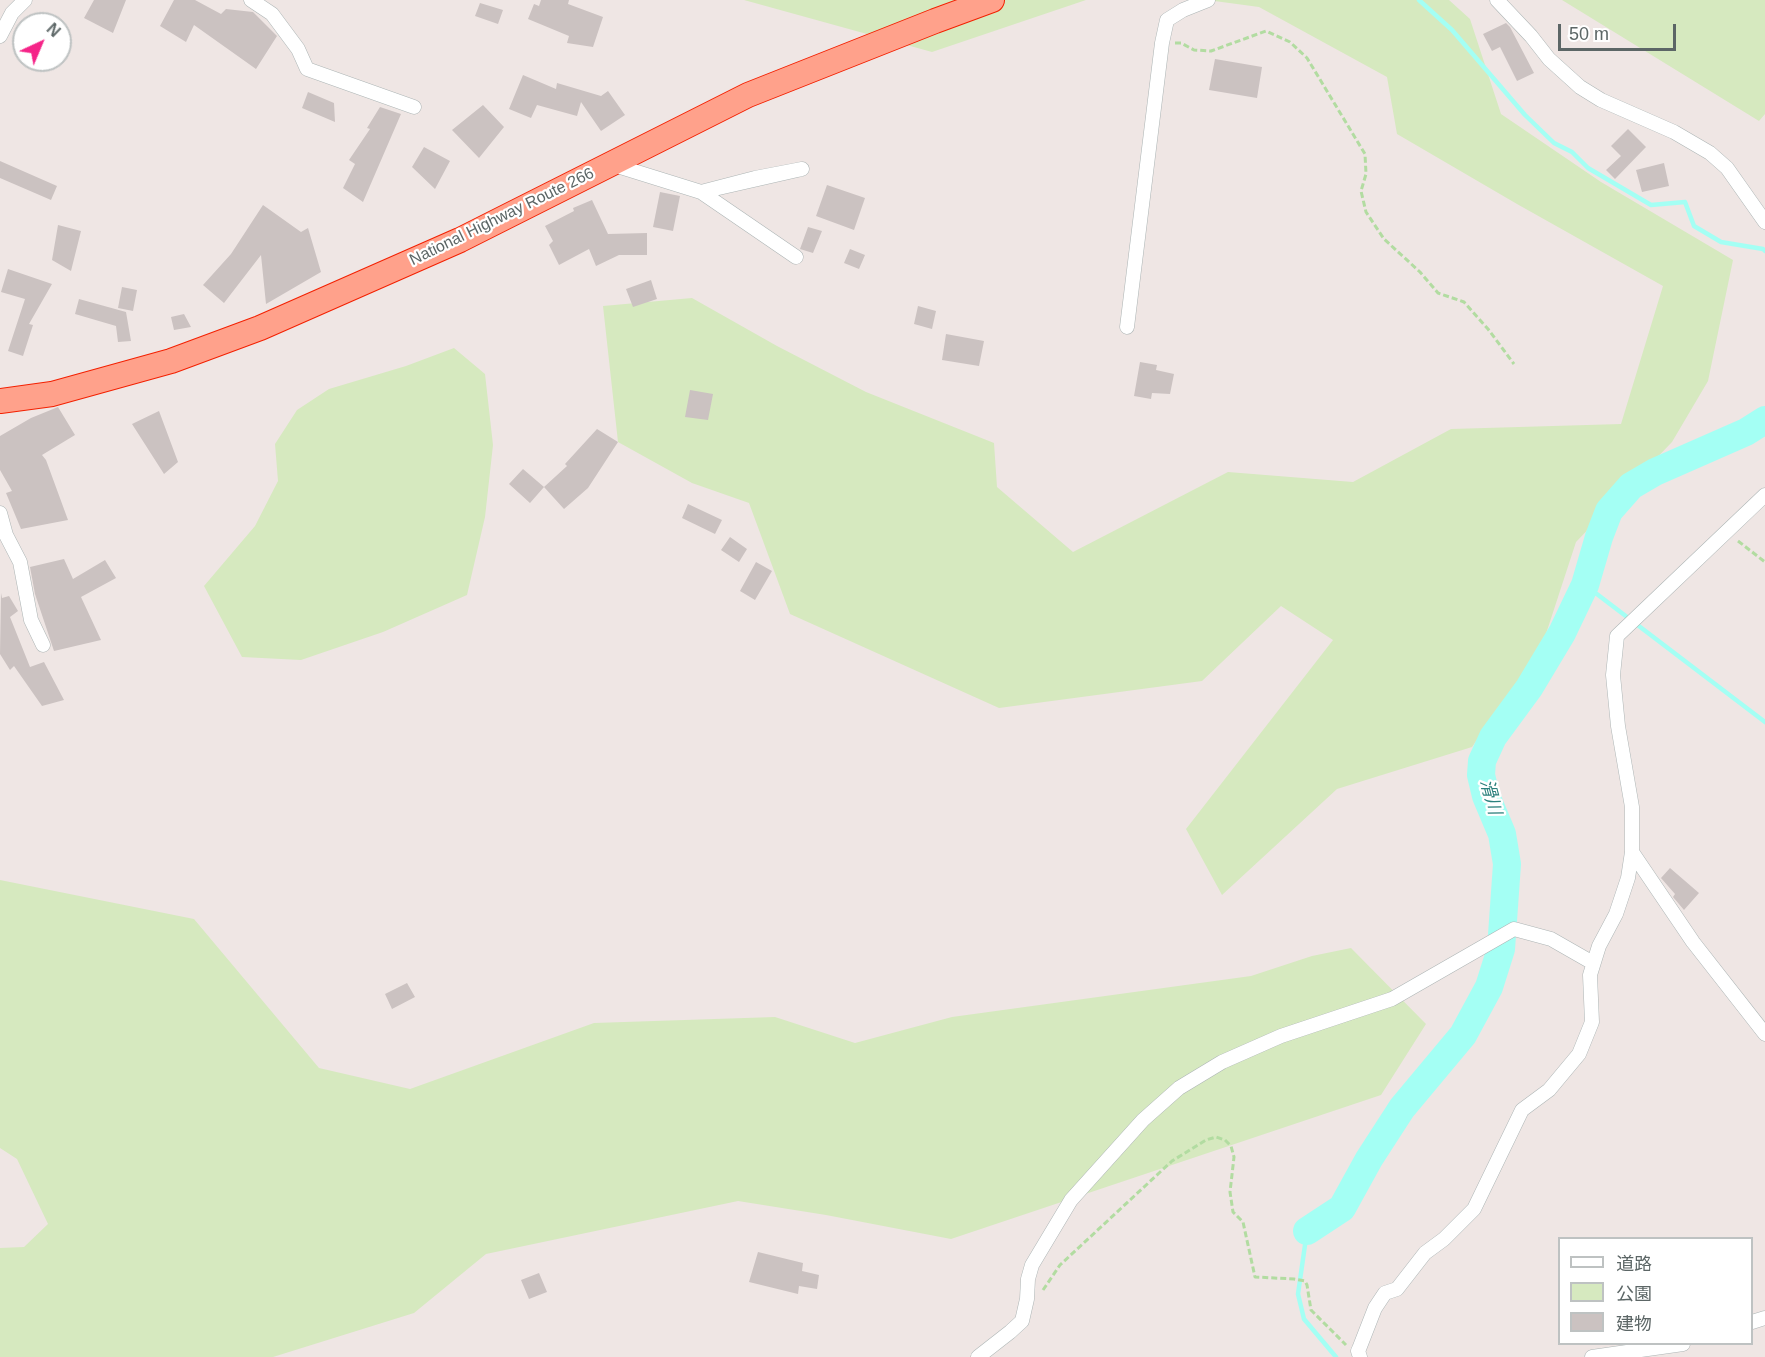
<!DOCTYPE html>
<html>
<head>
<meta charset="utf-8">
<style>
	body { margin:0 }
	#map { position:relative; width:1765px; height:1357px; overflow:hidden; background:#efe6e4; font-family:Arial,"Noto Sans JP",sans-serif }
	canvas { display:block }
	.legend { position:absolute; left:1558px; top:1237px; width:195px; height:108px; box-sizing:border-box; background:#fff; border:2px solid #bec2c2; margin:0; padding:8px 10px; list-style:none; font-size:18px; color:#5c6666 }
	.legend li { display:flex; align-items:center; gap:12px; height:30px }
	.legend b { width:30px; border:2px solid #bec2c2 }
	.north { position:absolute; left:12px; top:12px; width:60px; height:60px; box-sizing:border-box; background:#fff; border:2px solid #bec2c2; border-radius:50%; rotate:44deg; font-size:16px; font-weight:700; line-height:24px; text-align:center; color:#5c6666 }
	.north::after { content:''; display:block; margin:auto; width:21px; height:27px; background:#f52488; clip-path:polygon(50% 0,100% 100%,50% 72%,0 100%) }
	.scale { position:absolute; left:1558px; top:24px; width:118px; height:27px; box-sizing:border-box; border:3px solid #5c6666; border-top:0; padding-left:8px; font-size:18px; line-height:21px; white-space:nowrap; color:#5c6666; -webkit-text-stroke:4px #fff; paint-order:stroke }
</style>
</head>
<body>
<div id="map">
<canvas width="1765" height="1357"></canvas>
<ul class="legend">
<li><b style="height:8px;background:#fff"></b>道路</li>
<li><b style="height:16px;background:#d6e9bf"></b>公園</li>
<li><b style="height:16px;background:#cbc2c1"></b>建物</li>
</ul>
<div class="north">N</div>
<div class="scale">50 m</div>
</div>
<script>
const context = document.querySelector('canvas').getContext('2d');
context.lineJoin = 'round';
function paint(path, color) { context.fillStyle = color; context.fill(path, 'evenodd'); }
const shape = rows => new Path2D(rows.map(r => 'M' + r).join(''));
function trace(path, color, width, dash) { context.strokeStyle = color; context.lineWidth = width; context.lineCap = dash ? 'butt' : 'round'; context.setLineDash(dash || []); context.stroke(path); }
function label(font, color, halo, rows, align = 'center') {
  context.font = font + ' Arial,"Noto Sans JP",sans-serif'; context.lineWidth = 4.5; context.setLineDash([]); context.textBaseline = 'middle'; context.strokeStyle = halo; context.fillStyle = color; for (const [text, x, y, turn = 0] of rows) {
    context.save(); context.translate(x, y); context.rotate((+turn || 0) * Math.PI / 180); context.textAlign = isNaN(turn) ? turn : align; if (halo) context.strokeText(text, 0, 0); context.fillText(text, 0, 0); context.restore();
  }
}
paint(shape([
	[744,0,1086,0,932,52],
	[1207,0,1449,0,1470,19,1501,114,1601,182,1733,260,1708,381,1672,442,1576,542,1542,646,1472,747,1337,789,1222,895,1186,829,1333,640,1281,606,1202,681,999,708,790,614,749,503,692,483,618,442,603,306,692,298,777,346,866,392,994,443,997,487,1073,552,1228,472,1353,482,1451,429,1621,424,1663,286,1517,204,1397,134,1387,77,1259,7],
	[1562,0,1765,0,1765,114,1759,121],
	[454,348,485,374,493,445,485,517,467,595,383,632,301,660,242,657,204,586,255,526,278,481,275,444,297,410,329,389,406,366],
	[0,880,194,919,319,1068,410,1089,594,1023,775,1017,855,1043,952,1017,1251,976,1312,956,1351,948,1426,1024,1381,1095,951,1239,826,1215,738,1201,486,1254,414,1313,273,1357,0,1357,0,1248,24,1247,48,1224,17,1159,0,1148]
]), '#d6e9bf');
trace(shape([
	[1419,0,1452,30,1525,115,1554,143,1572,152,1588,168,1651,205,1685,202,1694,226,1721,242,1763,249,1765,251],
	[1585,585,1765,722],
	[1307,1231,1298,1294,1304,1319,1336,1357]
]), '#a4fff4', 4.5);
trace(shape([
	[1307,1231,1342,1208,1369,1159,1402,1108,1463,1035,1489,987,1501,949,1507,864,1502,834,1486,796,1481,775,1482,761,1493,737,1529,688,1562,633,1585,585,1599,537,1609,511,1631,486,1655,472,1746,432,1765,420]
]), '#a4fff4', 28);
paint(shape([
	[94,0,126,0,113,33,84,18],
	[174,0,195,0,221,14,226,9,253,12,277,36,256,69,194,25,186,42,160,26],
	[541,0,569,0,568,4,603,17,593,47,567,43,569,36,528,19,534,4,539,6],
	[480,3,503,10,498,24,475,16],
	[1506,23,1510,27,1534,73,1517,81,1500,47,1492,51,1483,34],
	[1215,59,1262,67,1257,98,1209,90],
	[523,75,556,89,557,83,601,96,608,91,625,115,601,131,581,102,577,116,537,105,531,118,509,109],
	[308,92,334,103,335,122,302,108],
	[483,105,504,127,479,158,452,130],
	[380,107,401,114,363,202,343,188,355,164,349,160,370,129,367,128],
	[1628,129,1646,147,1615,179,1606,170,1621,156,1611,146],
	[424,147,450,161,435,189,412,167],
	[0,161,57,186,51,200,0,178],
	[1664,163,1669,186,1642,192,1636,170],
	[827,185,865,198,854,230,816,216],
	[660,192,680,196,673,231,653,227],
	[592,200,608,234,647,233,647,255,619,255,596,266,589,249,559,265,549,245,553,241,545,226,574,211,573,208],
	[263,205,301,232,308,228,321,272,266,304,261,255,224,303,203,285,231,254],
	[58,225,81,231,71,271,52,260],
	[808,227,822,231,813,253,800,249],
	[850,249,865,255,859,269,844,263],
	[8,269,52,284,29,324,33,325,23,356,8,351,25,299,1,292],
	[651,280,657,299,633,307,626,289],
	[122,287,137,290,133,311,118,308],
	[79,299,126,312,131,341,118,342,116,326,75,314],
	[918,306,936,311,932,329,914,324],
	[184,314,191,327,174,330,171,317],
	[946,334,984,341,979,366,942,360],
	[1140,362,1157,365,1156,370,1174,374,1170,394,1152,393,1151,399,1134,396],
	[690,390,713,394,708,420,685,417],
	[58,407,75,435,42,455,46,460,68,520,21,529,6,493,12,491,0,470,0,436,31,418],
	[159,411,178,462,164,474,132,424],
	[597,429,618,442,588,488,564,509,544,487,567,466,565,464],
	[523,469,544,487,530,503,509,484],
	[688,504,722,520,715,534,682,518],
	[730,537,747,549,739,562,721,550],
	[64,559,73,579,105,560,116,578,81,597,101,640,54,651,35,594,30,567],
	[756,562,772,571,755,600,740,591],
	[1,593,2,598,9,596,18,611,10,617,30,667,44,662,64,700,42,706,14,666,10,670,0,654],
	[1670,868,1699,893,1684,910,1673,897,1675,894,1661,878],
	[407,983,415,997,392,1009,385,994],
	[758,1252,803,1263,802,1271,819,1275,817,1289,799,1286,798,1294,749,1282],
	[539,1273,547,1292,529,1299,521,1280]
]), '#cbc2c1');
const street = shape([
	[251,0,272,14,298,49,307,69,414,107],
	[1497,0,1531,36,1549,59,1580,87,1601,100,1674,132,1710,153,1727,168,1765,222],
	[0,36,12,13,25,0],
	[611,164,701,192,755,178,802,169,701,192,796,257],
	[1127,327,1162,43,1167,20,1183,10,1208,0],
	[0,513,6,535,20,562,31,620,43,645],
	[1632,852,1693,942,1765,1034],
	[1752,1322,1765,1318],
	[978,1357,1010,1332,1022,1321,1027,1299,1028,1279,1032,1265,1071,1200,1143,1120,1179,1088,1222,1062,1281,1036,1392,999,1514,929,1551,939,1593,963],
	[1360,1357,1358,1351,1359,1349,1375,1308,1385,1293,1397,1289,1425,1253,1444,1239,1474,1209,1522,1110,1549,1090,1579,1054,1592,1022,1590,975,1599,946,1616,914,1628,878,1632,852,1632,807,1618,726,1613,675,1617,636,1765,495],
	[1592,1357,1683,1344]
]);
const highway = shape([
	[0,401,52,394,171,361,260,328,460,240,748,95,935,21,992,0]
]);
trace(street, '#adb5b5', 15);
trace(highway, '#f32000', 26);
trace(shape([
	[1175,43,1181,43,1194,50,1211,51,1266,31,1290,42,1307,58,1365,154,1366,174,1361,191,1366,212,1384,239,1420,272,1438,293,1464,302,1488,329,1514,364],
	[1738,541,1765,562],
	[1043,1290,1060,1265,1172,1161,1206,1140,1216,1137,1225,1140,1231,1146,1234,1157,1230,1192,1233,1212,1243,1222,1255,1277,1294,1279,1305,1281,1307,1285,1311,1310,1346,1345]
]), '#b2dca1', 3, [6, 3]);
trace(street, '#fff', 14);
trace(highway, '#ffa18b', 24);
label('16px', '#5c6666', '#fff', [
	["National Highway Route 266",502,217,-26]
]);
label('italic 18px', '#2c817d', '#fff', [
	["滑川",1490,797,75]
]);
</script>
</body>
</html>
